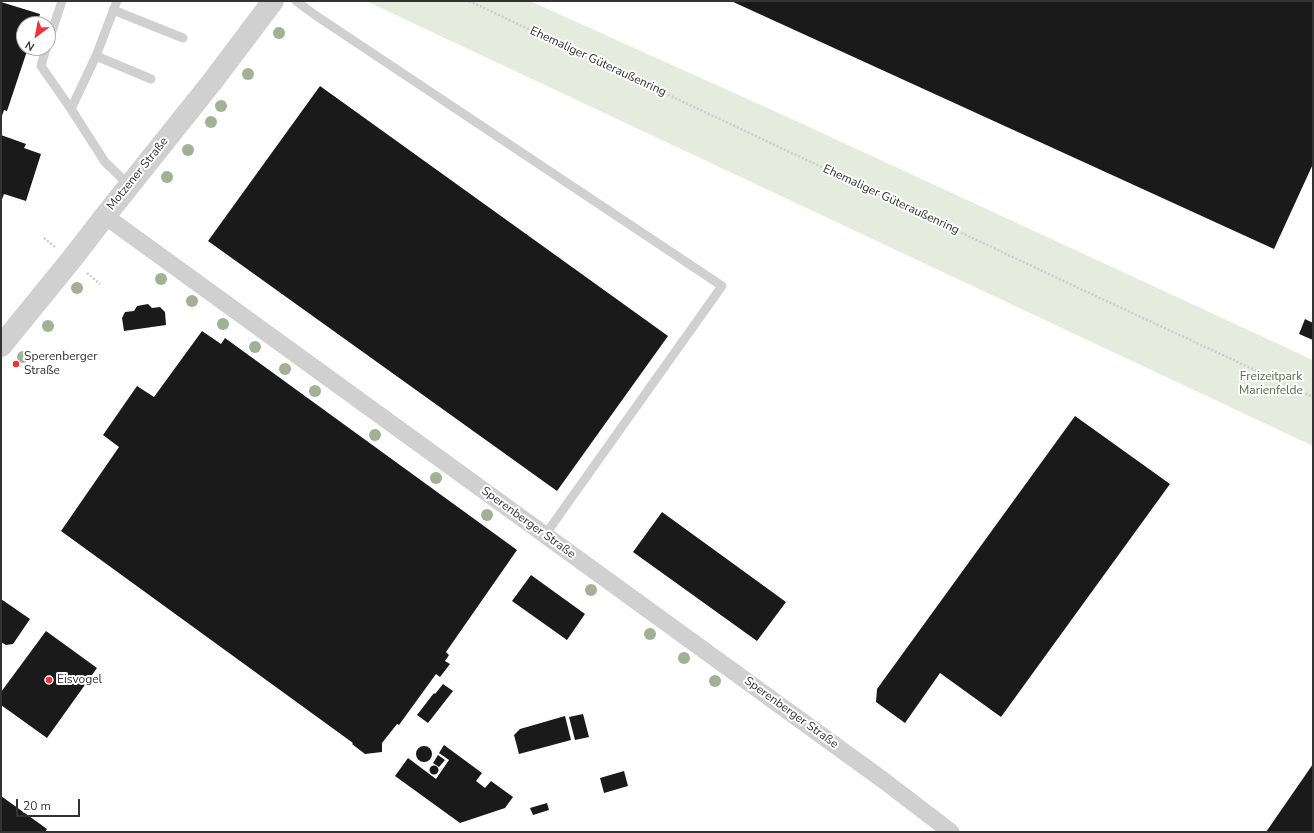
<!DOCTYPE html>
<html>
<head>
<meta charset="utf-8">
<style>
	body { margin:0 }
	#map { position:relative; width:1314px; height:833px; overflow:hidden; background:#fff; font-family:"Nunito Sans",sans-serif }
	canvas { display:block }
	.frame { position:absolute; inset:0; border:2px solid #333; pointer-events:none }
	.north { position:absolute; left:16px; top:16px; width:40px; height:40px; box-sizing:border-box; background:#fff; border:1px solid #adadad; border-radius:50%; rotate:212deg; font-size:11px; font-weight:700; line-height:16px; text-align:center; color:#333 }
	.north::after { content:''; display:block; margin:auto; width:14px; height:18px; background:#ec3235; clip-path:polygon(50% 0,100% 100%,50% 72%,0 100%) }
	.scale { position:absolute; left:16px; top:799px; width:64px; height:18px; box-sizing:border-box; border:2px solid #333; border-top:0; padding-left:5px; font-size:12px; line-height:14px; white-space:nowrap; color:#333; -webkit-text-stroke:3px #fff; paint-order:stroke }
</style>
</head>
<body>
<div id="map">
<canvas width="1314" height="833"></canvas>
<div class="frame"></div>
<div class="north">N</div>
<div class="scale">20 m</div>
</div>
<script>
const context = document.querySelector('canvas').getContext('2d');
context.lineJoin = 'round';
function paint(path, color) { context.fillStyle = color; context.fill(path, 'evenodd'); }
const shape = rows => new Path2D(rows.map(r => 'M' + r).join(''));
function trace(path, color, width, dash) { context.strokeStyle = color; context.lineWidth = width; context.lineCap = dash ? 'butt' : 'round'; context.setLineDash(dash || []); context.stroke(path); }
function label(font, color, halo, rows, align = 'center') {
  context.font = font + ' "Nunito Sans",sans-serif'; context.lineWidth = 4; context.setLineDash([]); context.textBaseline = 'middle'; context.strokeStyle = halo; context.fillStyle = color; for (const [text, x, y, turn = 0] of rows) {
    context.save(); context.translate(x, y); context.rotate((+turn || 0) * Math.PI / 180); context.textAlign = isNaN(turn) ? turn : align; if (halo) context.strokeText(text, 0, 0); context.fillText(text, 0, 0); context.restore();
  }
}
paint(shape([
	[366,1,530,1,794,120,1313,360,1313,446]
]), '#e5ecde');
paint(shape([
	[731,1,1313,1,1313,164,1274,249],
	[1,2,40,14,37,24,24,24,24,48,28,48,7,111,4,110,1,119],
	[320,86,668,336,557,491,208,241],
	[1,135,26,144,24,148,41,154,26,201,4,194,1,202],
	[148,304,152,308,160,307,165,312,166,325,124,331,122,318,125,312,134,311,137,306],
	[1305,319,1313,323,1313,340,1299,334],
	[202,331,221,344,225,338,517,550,446,652,449,655,445,661,450,664,440,677,436,674,399,725,397,724,382,743,382,752,365,754,352,744,353,743,61,531,119,447,103,435,137,386,154,397],
	[1075,416,1170,484,1001,717,940,673,905,723,876,702,877,689],
	[662,512,786,602,757,641,633,552],
	[531,575,585,614,567,640,512,601],
	[1,599,30,619,13,644,6,645,1,642],
	[46,631,97,668,47,738,1,705,1,692],
	[443,684,453,691,428,723,417,715,434,693,435,694],
	[583,714,589,737,575,740,569,717],
	[565,716,571,740,519,754,514,735,520,729],
	[444,745,482,773,476,781,485,788,491,781,513,797,505,808,460,823,395,776,408,758,436,779,449,760,439,753],
	'416 754a8 8 0 1 1 16 0a8 8 0 1 1-16 0Z',
	[438,755,445,760,439,767,433,763],
	[1313,764,1313,832,1266,832],
	'429.5 770a4.5 4.5 0 1 1 9 0a4.5 4.5 0 1 1-9 0Z',
	[624,771,628,786,604,793,600,778],
	[1,796,47,829,45,832,1,832],
	[547,803,549,810,533,815,530,808]
]), '#1a1a1a');
trace(shape([
	[469,1,1087,292,1313,397],
	[44,238,55,247],
	[87,273,100,284]
]), '#cdcdcd', 2.5, [2, 2]);
trace(shape([
	[117,1,96,56,71,109,105,162,130,186],
	[296,1,315,15,722,286,545,535],
	[113,10,183,38],
	[48,43,62,1],
	[46,48,41,66,71,109],
	[96,56,151,79]
]), '#d0d0d0', 9);
trace(shape([
	[105,216,883,780,951,832]
]), '#d0d0d0', 17);
trace(shape([
	[1,346,71,260,105,216,212,82,273,1]
]), '#d0d0d0', 22);
context.fillStyle = '#a0b194';
for (const [x, y] of [
	[279,33],
	[248,74],
	[221,106],
	[211,122],
	[188,150],
	[167,177],
	[161,279],
	[77,288],
	[192,301],
	[223,324],
	[48,326],
	[255,347],
	[23,357],
	[285,369],
	[315,391],
	[375,435],
	[436,478],
	[487,515],
	[591,590],
	[650,634],
	[684,658],
	[715,681]
]) { context.beginPath(); context.arc(x, y, 6, 0, 2 * Math.PI); context.fill(); }
for (const [x, y, r, color] of [
	[16,364,4,"#ec3235"],
	[49,680,4,"#ec3235"]
]) { const dot = new Path2D(); dot.arc(x, y, r, 0, 2 * Math.PI); context.fillStyle = color; context.fill(dot); trace(dot, '#fff', 1.5); }
label('12px', '#333', '#fff', [
	["Ehemaliger Güteraußenring",598,62,25],
	["Motzener Straße",138,174,-51],
	["Ehemaliger Güteraußenring",891,200,25],
	["Sperenberger Straße",528,523,36],
	["Sperenberger Straße",791,713,36]
]);
label('12px', '#333', '#fff', [
	["Sperenberger",24,357],
	["Straße",24,371],
	["Eisvogel",57,680]
], 'left');
label('12px', '#52713d', '#fff', [
	["Freizeitpark",1271,377],
	["Marienfelde",1271,391]
]);
</script>
</body>
</html>
